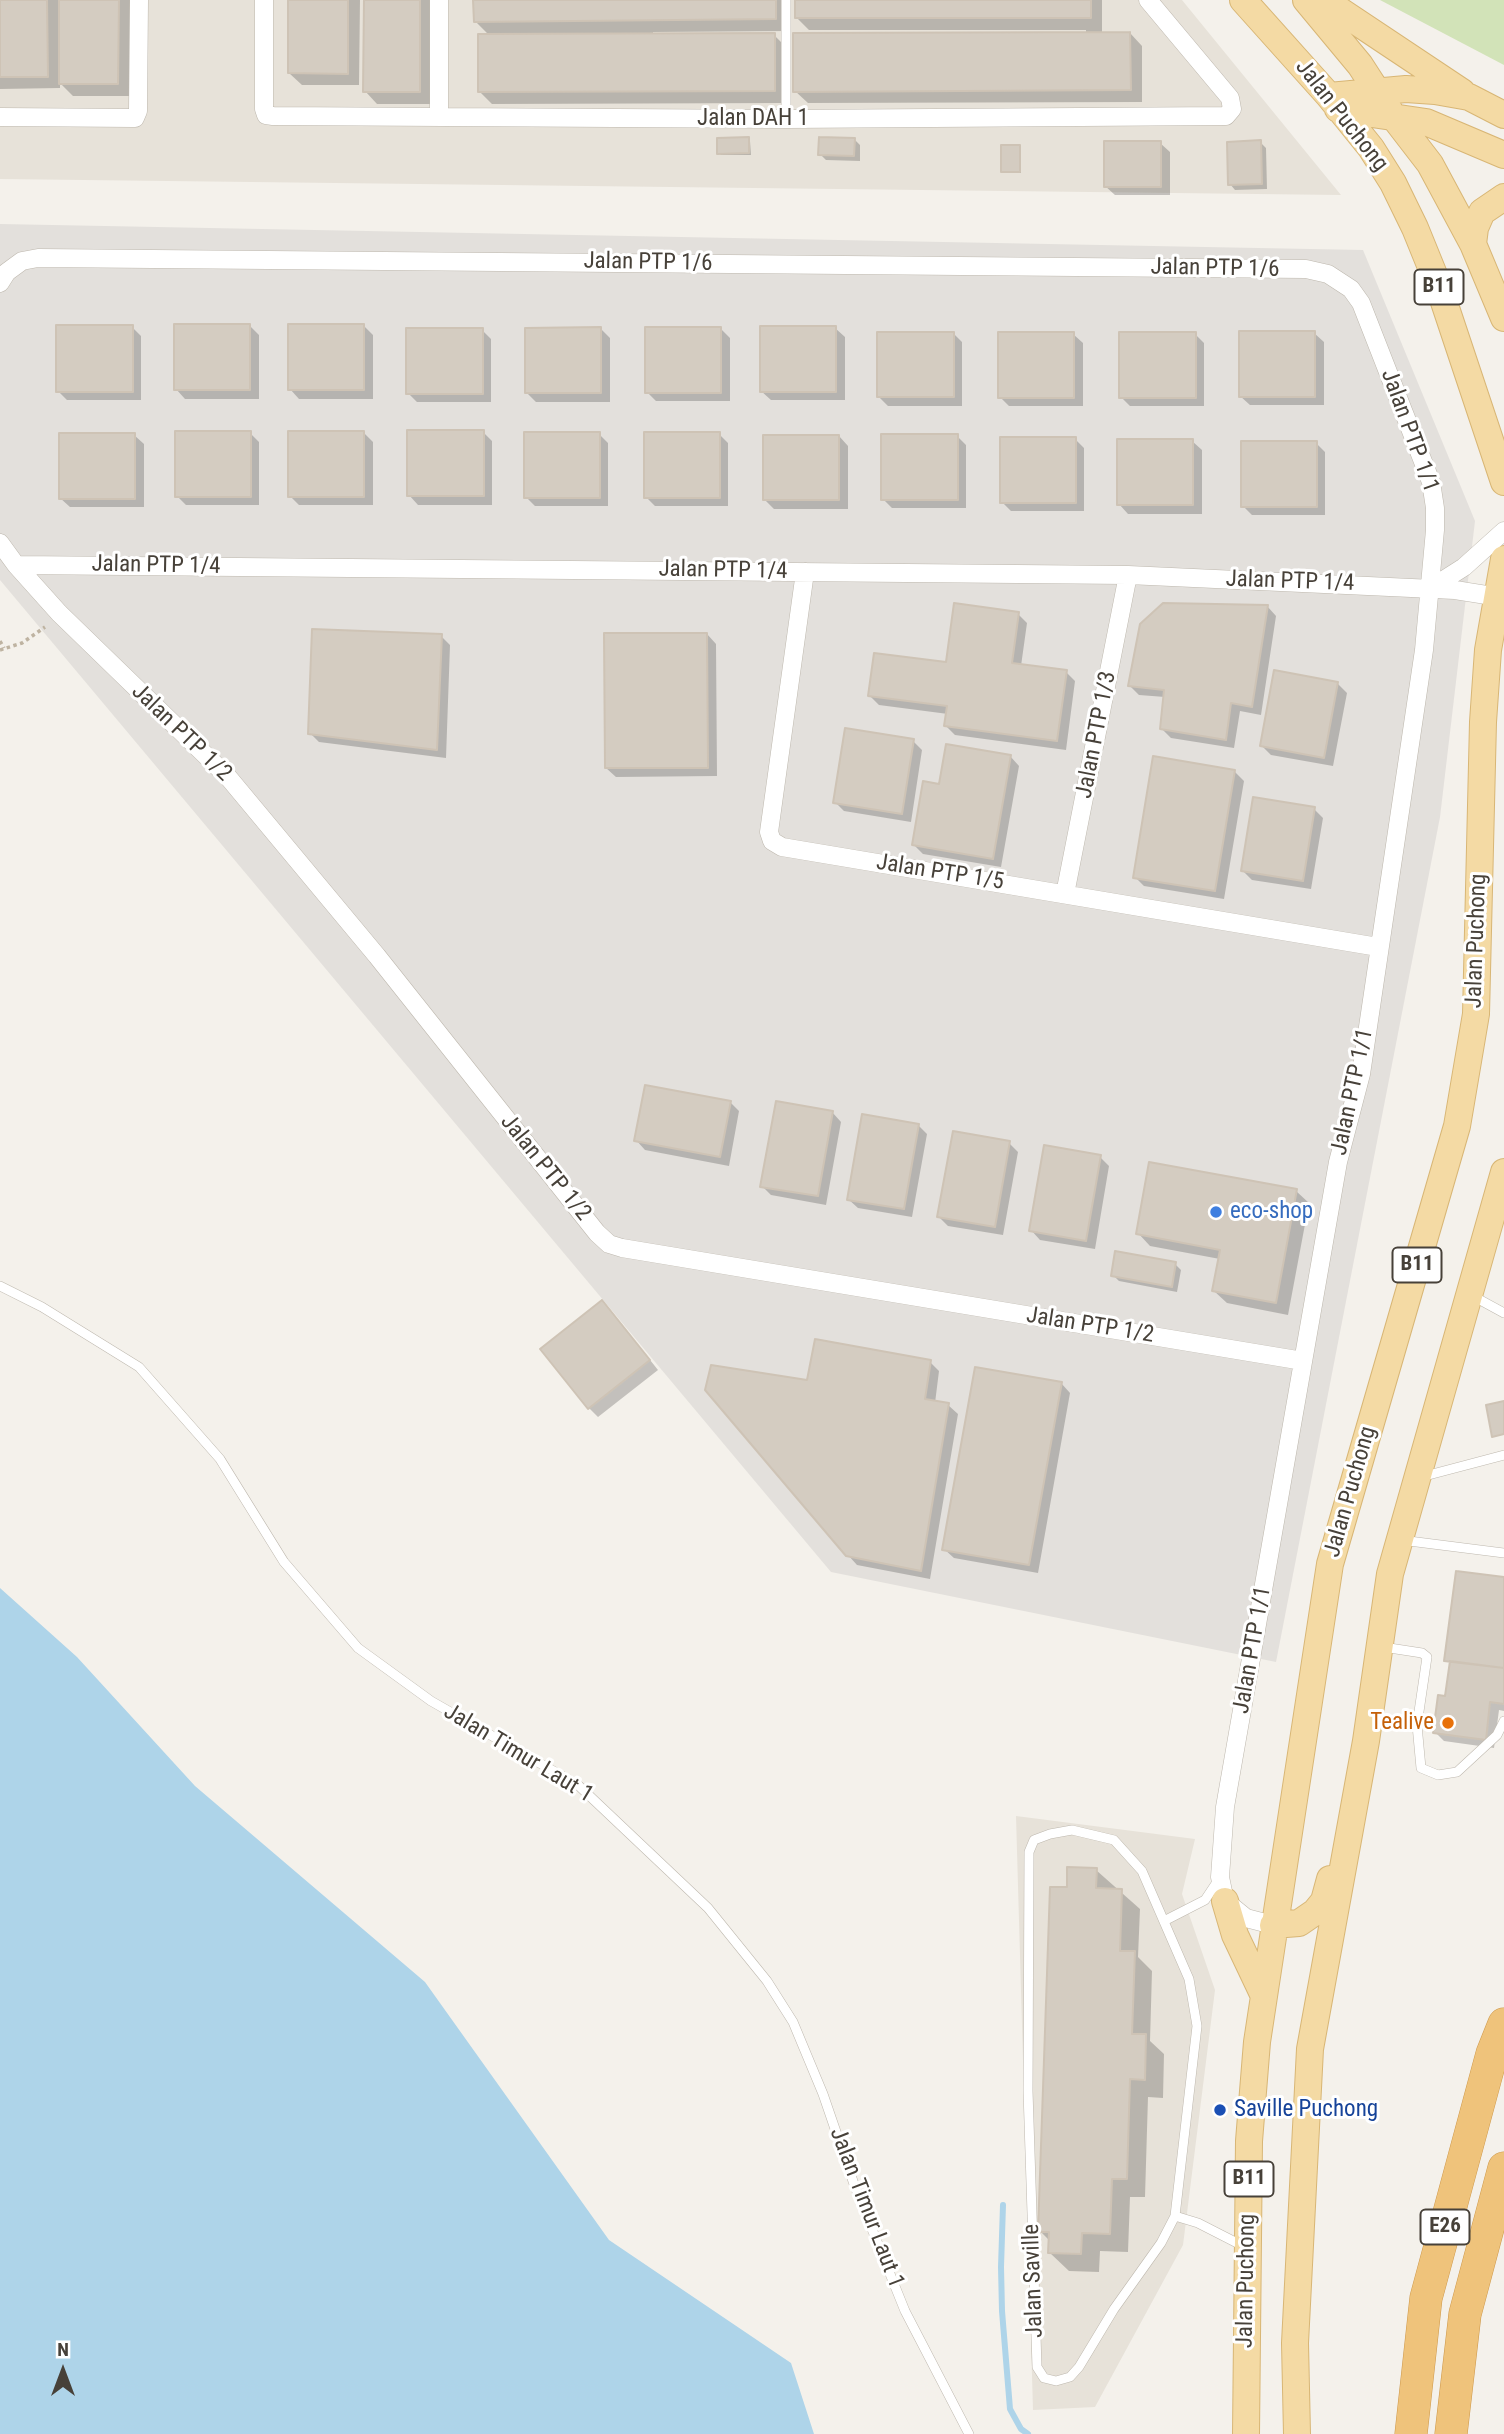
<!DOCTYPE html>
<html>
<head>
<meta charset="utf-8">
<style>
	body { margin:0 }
	#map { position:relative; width:1504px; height:2434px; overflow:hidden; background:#f4f1eb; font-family:"Roboto Condensed",sans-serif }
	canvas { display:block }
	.north { position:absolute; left:28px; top:2336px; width:70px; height:70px; -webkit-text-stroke:5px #fff; paint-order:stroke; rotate:0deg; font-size:19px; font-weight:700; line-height:28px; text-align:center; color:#474139 }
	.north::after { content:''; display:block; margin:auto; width:24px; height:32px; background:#474139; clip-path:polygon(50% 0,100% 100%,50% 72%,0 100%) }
</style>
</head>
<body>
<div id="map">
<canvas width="1504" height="2434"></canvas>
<div class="north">N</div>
</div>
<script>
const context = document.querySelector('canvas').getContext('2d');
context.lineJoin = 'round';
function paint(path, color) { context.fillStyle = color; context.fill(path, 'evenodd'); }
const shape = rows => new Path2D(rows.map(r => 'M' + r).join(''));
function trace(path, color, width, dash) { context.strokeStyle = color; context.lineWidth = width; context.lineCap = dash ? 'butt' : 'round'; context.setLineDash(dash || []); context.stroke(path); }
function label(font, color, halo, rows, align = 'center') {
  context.font = font + ' "Roboto Condensed",sans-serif'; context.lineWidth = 6; context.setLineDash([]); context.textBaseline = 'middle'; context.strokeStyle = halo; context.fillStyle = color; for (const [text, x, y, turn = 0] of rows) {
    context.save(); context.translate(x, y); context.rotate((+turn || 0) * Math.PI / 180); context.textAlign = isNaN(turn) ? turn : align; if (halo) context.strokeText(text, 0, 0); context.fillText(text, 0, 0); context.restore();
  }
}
paint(shape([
	[0,0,1182,0,1341,195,0,179],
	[1016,1816,1195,1839,1182,1894,1215,1990,1183,2245,1095,2407,1033,2410]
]), '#e7e2d9');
paint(shape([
	[0,224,1363,250,1475,521,1440,817,1276,1662,831,1572,0,580]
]), '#e3e0dc');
paint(shape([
	[1380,0,1504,0,1504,65]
]), '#d2e3b8');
paint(shape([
	[0,1588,77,1657,195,1786,425,1982,609,2240,791,2363,814,2434,0,2434]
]), '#aed4e9');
paint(shape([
	[0,0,130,0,130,96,73,96,60,83,60,88,0,89],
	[290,0,360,0,359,85,302,85,289,73],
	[365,0,432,0,431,104,377,104,365,91],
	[475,0,787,0,788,31,653,32,653,36,774,35,787,48,787,103,492,104,479,91,490,36,475,21],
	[797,0,1102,0,1102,33,1130,33,1142,46,1142,102,808,103,795,91,1086,34,1086,30,809,30,797,18],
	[748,139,750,141,751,155,721,155,719,153],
	[854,139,860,145,860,161,826,160,820,154],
	[1260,142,1266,148,1267,189,1235,190,1230,184],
	[1160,143,1170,152,1170,195,1115,195,1105,186],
	[1019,147,1021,149,1021,173,1005,173,1003,171],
	[250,326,259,335,259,399,185,399,176,389],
	[364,326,373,335,373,399,299,399,290,389],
	[132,327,141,336,141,400,67,400,58,391],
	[835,328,845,337,845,400,771,400,761,391],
	[601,329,610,338,610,402,536,402,527,393],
	[721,329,730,338,730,401,656,401,647,392],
	[482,330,491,339,491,402,417,402,408,393],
	[953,333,962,342,962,406,888,406,879,397],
	[1314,333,1324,342,1324,405,1250,405,1240,396],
	[1073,334,1083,343,1083,406,1009,406,1000,397],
	[1195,334,1204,343,1204,406,1130,406,1121,397],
	[483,432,492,441,492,505,418,505,409,495],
	[250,433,259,442,259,505,186,505,177,496],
	[364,433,373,442,373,505,299,505,290,496],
	[599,434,608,443,608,506,535,506,526,497],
	[719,434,728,443,728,506,655,506,646,497],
	[134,435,144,444,144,507,70,507,60,498],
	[839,436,848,446,848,509,774,509,765,500],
	[957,436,966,445,966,508,892,508,883,499],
	[1075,439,1084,448,1084,511,1011,511,1002,502],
	[1192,441,1202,450,1202,514,1128,514,1119,504],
	[1316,443,1325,452,1325,515,1252,515,1243,506],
	[1267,606,1276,616,1261,715,1240,711,1234,748,1171,738,1161,728,1165,697,1139,695,1130,686],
	[1018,614,1027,623,1021,666,1066,672,1075,681,1066,750,955,735,946,726,948,714,879,705,870,696,947,664],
	[707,634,716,644,717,776,616,777,606,768],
	[441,636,450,645,446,758,319,742,310,733],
	[1338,684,1347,693,1333,766,1271,755,1262,746],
	[913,741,922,750,911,822,844,811,835,802],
	[1010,756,1019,766,1001,867,923,854,913,844,941,786],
	[1235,772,1244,781,1224,899,1144,886,1135,877],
	[1314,809,1323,818,1311,889,1252,880,1243,871],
	[730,1102,739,1111,729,1166,645,1150,636,1140],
	[832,1112,841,1122,826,1205,771,1195,762,1186],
	[918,1125,927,1134,912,1217,858,1208,848,1199],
	[1009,1143,1018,1152,1003,1235,948,1226,939,1217],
	[1100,1157,1109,1166,1095,1249,1040,1240,1031,1230],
	[1296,1191,1309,1203,1288,1315,1227,1303,1214,1291,1220,1259,1150,1246,1138,1233],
	[1175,1264,1181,1270,1177,1292,1119,1281,1113,1275],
	[611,1311,658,1370,598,1417,589,1408],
	[930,1362,939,1371,935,1403,948,1405,958,1414,930,1579,857,1565,848,1555,808,1382],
	[1061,1383,1070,1393,1038,1573,954,1558,944,1549],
	[1504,1579,1504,1711,1499,1710,1494,1748,1444,1741,1435,1732,1447,1698,1452,1663,1446,1660],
	[1096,1870,1140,1909,1138,1957,1152,1971,1150,2041,1164,2054,1163,2098,1148,2097,1145,2197,1130,2197,1128,2252,1100,2251,1099,2272,1069,2271,1050,2253,1051,2242,1040,2231,1068,1889]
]), '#0003');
trace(shape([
	[1003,2205,1001,2267,1002,2311,1010,2409,1021,2429,1028,2434]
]), '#aed4e9', 6);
const building = shape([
	[0,0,47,0,48,77,0,77,0,0],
	[59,0,119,0,118,84,59,84,59,0],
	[288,0,348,0,348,74,288,73,288,0],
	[364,0,420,0,420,92,363,92,364,0],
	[473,0,776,0,776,19,474,22,473,0],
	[795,0,1091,0,1091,18,795,18,795,0],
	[1130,32,1131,90,793,92,793,33,1130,32],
	[775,33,775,91,478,92,478,34,775,33],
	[749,137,749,153,717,154,717,138,749,137],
	[819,137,855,138,854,156,818,155,819,137],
	[1261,140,1262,184,1228,185,1227,142,1261,140],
	[1104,141,1161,141,1161,187,1104,187,1104,141],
	[1001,145,1020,145,1020,172,1001,172,1001,145],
	[174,324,250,324,250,390,174,390,174,324],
	[288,324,364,324,364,390,288,390,288,324],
	[56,325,133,325,133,392,56,392,56,325],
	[760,326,836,326,836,392,760,392,760,326],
	[601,327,601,393,525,393,525,328,601,327],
	[645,327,721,327,721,393,645,393,645,327],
	[406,328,483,328,483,394,406,394,406,328],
	[1239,331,1315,331,1315,397,1239,397,1239,331],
	[877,332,954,332,954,397,877,397,877,332],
	[998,332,1074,332,1074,398,998,398,998,332],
	[1119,332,1196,332,1196,398,1119,398,1119,332],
	[407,430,484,430,484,496,407,496,407,430],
	[175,431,251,431,251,497,175,497,175,431],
	[288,431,364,431,364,497,288,497,288,431],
	[524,432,600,432,600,498,524,498,524,432],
	[644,432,720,432,720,498,644,498,644,432],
	[59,433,135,433,135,499,59,499,59,433],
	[881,434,958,434,958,500,881,500,881,434],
	[763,435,839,435,839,500,763,500,763,435],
	[1000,437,1076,437,1076,503,1000,503,1000,437],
	[1117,439,1193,439,1193,505,1117,505,1117,439],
	[1241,441,1317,441,1317,507,1241,507,1241,441],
	[954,603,1019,612,1012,663,1067,670,1057,741,944,726,947,706,868,696,874,653,946,662,954,603],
	[1163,603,1268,605,1252,707,1231,703,1226,740,1160,729,1164,690,1128,686,1140,624,1163,603],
	[312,629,442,634,437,750,308,734,312,629],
	[604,633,707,633,708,768,605,768,604,633],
	[1274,670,1338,682,1324,758,1260,746,1274,670],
	[845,728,914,739,902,814,833,803,845,728],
	[946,744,1011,755,993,859,912,845,923,781,939,784,946,744],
	[1153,756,1235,770,1215,891,1133,878,1153,756],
	[1253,797,1315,807,1303,881,1241,871,1253,797],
	[645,1085,731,1101,720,1157,634,1141,645,1085],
	[776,1101,833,1111,818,1196,760,1187,776,1101],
	[862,1114,919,1124,904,1209,847,1200,862,1114],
	[953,1131,1010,1141,995,1227,937,1217,953,1131],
	[1044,1145,1101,1155,1086,1241,1029,1231,1044,1145],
	[1149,1162,1297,1189,1276,1303,1212,1291,1220,1250,1136,1234,1149,1162],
	[1115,1251,1176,1262,1172,1287,1111,1276,1115,1251],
	[602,1300,650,1360,588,1409,540,1349,602,1300],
	[815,1339,931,1360,925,1399,949,1403,921,1571,846,1556,705,1390,711,1365,807,1380,815,1339],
	[975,1367,1062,1382,1029,1565,942,1550,975,1367],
	[1504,1401,1504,1434,1492,1437,1486,1405,1504,1401],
	[1456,1571,1504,1577,1504,1668,1444,1661,1456,1571],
	[1450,1661,1504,1668,1504,1704,1490,1702,1486,1740,1433,1733,1438,1695,1445,1696,1450,1661],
	[1067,1867,1097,1868,1096,1888,1122,1889,1120,1951,1135,1951,1132,2034,1146,2034,1145,2080,1130,2079,1127,2179,1112,2179,1110,2234,1082,2233,1081,2254,1048,2253,1049,2232,1038,2232,1050,1887,1067,1887,1067,1867]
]);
paint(building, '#d4ccc1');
trace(building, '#cec3b5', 2);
const service = shape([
	[786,0,786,119],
	[0,1286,42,1307,139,1367,220,1459,284,1562,358,1648,431,1701,578,1785,708,1908,767,1981,793,2022,823,2094,855,2187,905,2311,969,2434],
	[1471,1295,1504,1313],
	[1421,1477,1504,1455],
	[1401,1540,1504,1553],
	[1383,1647,1422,1653,1427,1657,1417,1725,1421,1768,1438,1775,1457,1772,1497,1735,1504,1721],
	[1072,1830,1114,1840,1142,1871,1189,1979,1197,2026,1175,2216,1161,2243,1114,2309,1079,2367,1070,2377,1056,2381,1044,2378,1037,2367,1028,2091,1029,1852,1034,1840,1050,1834,1072,1830],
	[1164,1921,1205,1900,1219,1879],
	[1175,2216,1198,2223,1243,2246]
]);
const minor = shape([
	[264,0,264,109,266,115,273,116,786,119,1226,116,1232,109,1230,98,1148,0],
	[439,0,439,117],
	[0,117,135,118,138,111,139,0],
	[0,283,7,272,22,261,38,258,1306,269,1328,274,1351,289,1361,303,1431,482,1435,508,1435,530,1424,650,1361,1074,1338,1162,1225,1807,1220,1877,1225,1901,1246,1918,1273,1925],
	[0,543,16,565,59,613,228,777,377,956,597,1233,609,1244,622,1248,1303,1361],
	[16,565,1128,575,1455,590,1499,597],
	[805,572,769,832,772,841,782,847,1378,947],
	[1431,588,1464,567,1504,531],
	[1065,894,1128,575]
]);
const primary = shape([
	[1243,0,1329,96,1371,148,1393,183,1415,228,1439,287,1504,482],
	[1306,0,1360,65,1393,116,1430,164,1473,244,1504,318],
	[1324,0,1462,92],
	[1329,96,1406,89,1435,91,1469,97,1504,115],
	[1338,109,1426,122,1504,155],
	[1473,244,1475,228,1482,212,1504,197],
	[1225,1901,1235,1935,1263,1994],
	[1273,1925,1299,1923,1315,1912,1324,1901,1330,1879],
	[1246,2434,1249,2141,1257,2042,1330,1564,1457,1126,1476,1014,1483,722,1488,650,1504,559],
	[1297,2434,1295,2343,1310,2049,1366,1741,1390,1574,1504,1172]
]);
const motorway = shape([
	[1411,2434,1426,2298,1492,2054,1504,2024],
	[1451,2434,1465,2314,1504,2168]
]);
trace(service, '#beb8ae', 10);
trace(minor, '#beb8ae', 19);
trace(primary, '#d8b675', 28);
trace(motorway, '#cd984b', 33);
trace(shape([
	[0,641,4,648],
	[0,650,22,643,45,627]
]), '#beb3a1', 3.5, [3.5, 3.5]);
trace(service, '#fff', 9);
trace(minor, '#fff', 18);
trace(primary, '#f4daa4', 26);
trace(motorway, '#efc37b', 32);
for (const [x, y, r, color] of [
	[1216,1212,7,"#3f7fe0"],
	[1448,1723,7,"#e8710a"],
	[1220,2110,7,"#1a4fb4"]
]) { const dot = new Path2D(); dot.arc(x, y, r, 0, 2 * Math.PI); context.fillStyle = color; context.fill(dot); trace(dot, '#fff', 2.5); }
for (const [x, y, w] of [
	[1439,287,49],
	[1417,1265,49],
	[1249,2179,49],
	[1445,2227,49]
]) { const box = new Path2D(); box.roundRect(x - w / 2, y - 17.5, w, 35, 5); context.fillStyle = '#fff'; context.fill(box); trace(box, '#474139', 2); }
label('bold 21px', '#474139', null, [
	["B11",1439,287],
	["B11",1417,1265],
	["B11",1249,2179],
	["E26",1445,2227]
]);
label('23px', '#474139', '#fff', [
	["Jalan Puchong",1341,116,52],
	["Jalan DAH 1",753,119],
	["Jalan PTP 1/6",648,263,1],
	["Jalan PTP 1/6",1215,269,1],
	["Jalan PTP 1/1",1409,431,70],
	["Jalan PTP 1/4",156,566,1],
	["Jalan PTP 1/4",723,571,1],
	["Jalan PTP 1/4",1290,582,2],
	["Jalan PTP 1/2",181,733,44],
	["Jalan PTP 1/3",1097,735,-79],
	["Jalan PTP 1/5",940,873,9],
	["Jalan Puchong",1477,941,-88],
	["Jalan PTP 1/1",1353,1092,-78],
	["Jalan PTP 1/2",545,1168,51],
	["Jalan PTP 1/2",1090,1326,9],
	["Jalan Puchong",1351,1492,-74],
	["Jalan PTP 1/1",1253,1650,-80],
	["Jalan Timur Laut 1",518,1754,31],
	["Jalan Timur Laut 1",866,2208,69],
	["Jalan Saville",1034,2281,-92],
	["Jalan Puchong",1247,2281,-89]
]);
label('23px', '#366cbe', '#fff', [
	["eco-shop",1230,1212]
], 'left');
label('23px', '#c56008', '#fff', [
	["Tealive",1434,1723]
], 'right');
label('23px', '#164399', '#fff', [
	["Saville Puchong",1234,2110]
], 'left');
</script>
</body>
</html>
